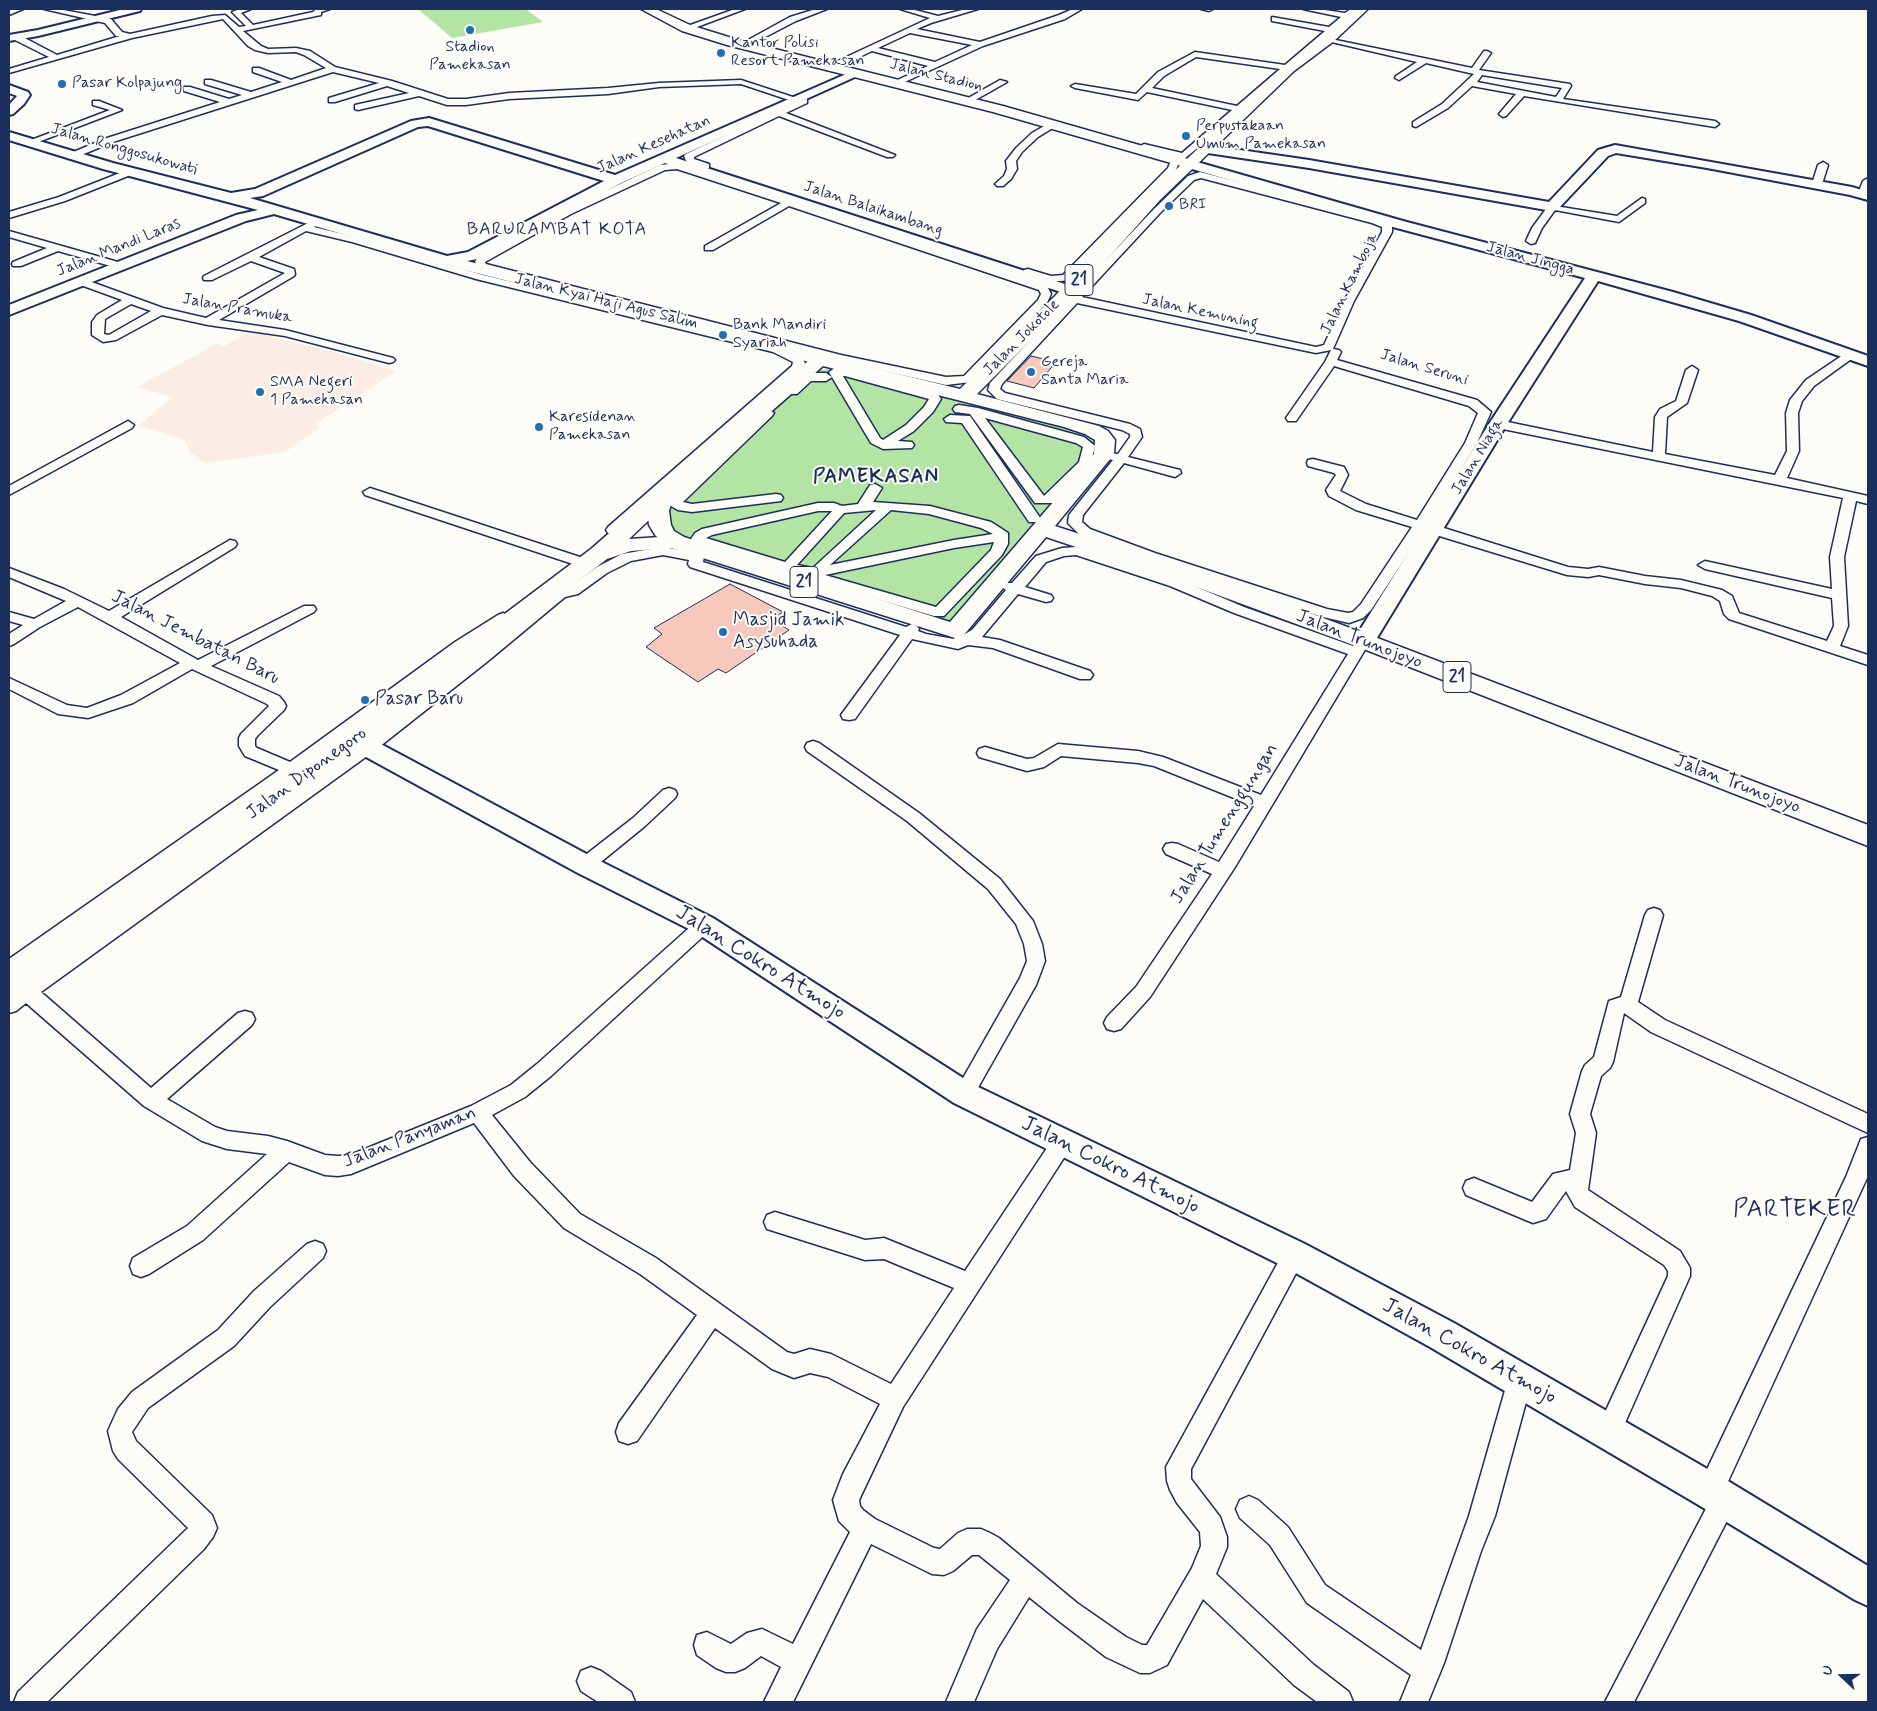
<!DOCTYPE html>
<html>
<head>
<meta charset="utf-8">
<style>
	body { margin:0 }
	#map { position:relative; width:1877px; height:1711px; overflow:hidden; background:#fdfcf7; font-family:Mynerve,sans-serif }
	canvas { display:block }
	.frame { position:absolute; inset:0; border:10px solid #1b2f5e; pointer-events:none }
	.north { position:absolute; left:1817px; top:1651px; width:50px; height:50px; -webkit-text-stroke:4px #fdfcf7; paint-order:stroke; rotate:291deg; font-size:14px; font-weight:700; line-height:20px; text-align:center; color:#1b2f5e }
	.north::after { content:''; display:block; margin:auto; width:18px; height:22px; background:#1b2f5e; clip-path:polygon(50% 0,100% 100%,50% 72%,0 100%) }
</style>
</head>
<body>
<div id="map">
<canvas width="1877" height="1711"></canvas>
<div class="frame"></div>
<div class="north">U</div>
</div>
<script>
const context = document.querySelector('canvas').getContext('2d');
context.lineJoin = 'round';
function paint(path, color) { context.fillStyle = color; context.fill(path, 'evenodd'); }
const shape = rows => new Path2D(rows.map(r => 'M' + r).join(''));
function trace(path, color, width, dash) { context.strokeStyle = color; context.lineWidth = width; context.lineCap = dash ? 'butt' : 'round'; context.setLineDash(dash || []); context.stroke(path); }
function label(font, color, halo, rows, align = 'center') {
  context.font = font + ' Mynerve,sans-serif'; context.lineWidth = 4; context.setLineDash([]); context.textBaseline = 'middle'; context.strokeStyle = halo; context.fillStyle = color; for (const [text, x, y, turn = 0] of rows) {
    context.save(); context.translate(x, y); context.rotate((+turn || 0) * Math.PI / 180); context.textAlign = isNaN(turn) ? turn : align; if (halo) context.strokeText(text, 0, 0); context.fillText(text, 0, 0); context.restore();
  }
}
paint(shape([
	[250,331,330,351,396,371,316,424,320,427,285,452,204,463,191,453,184,439,138,426,172,397,137,387,216,344,224,346]
]), '#fbede5');
paint(shape([
	[418,9,526,9,543,22,452,38],
	[827,369,888,379,1062,425,1080,432,1094,441,1092,462,961,617,945,625,670,539,652,508,807,373]
]), '#b3e4a4');
const building = shape([
	[1031,356,1056,362,1034,388,1007,381,1031,356],
	[730,584,783,612,772,619,789,630,726,673,718,669,698,682,646,647,662,634,654,628,730,584]
]);
paint(building, '#f7c9bc');
trace(building, '#1b2f5e', 1);
const street = shape([
	[13,9,23,9,9,15,9,10,13,9],
	[44,9,58,9,111,19,122,32,130,34,212,16,225,15,239,27,246,26,232,12,240,9,251,9,241,13,253,25,313,12,316,9,330,9,321,12,321,15,243,31,261,46,268,49,296,48,310,51,335,67,392,81,448,99,466,99,509,93,608,88,659,83,741,80,796,98,796,101,807,99,807,103,786,113,895,155,893,157,887,157,779,116,694,157,694,159,709,164,709,168,706,169,687,163,684,156,686,154,772,113,770,111,771,109,779,110,795,102,741,84,659,87,608,94,509,99,466,105,447,105,419,96,358,110,355,109,355,105,409,93,387,86,335,102,329,102,329,98,379,83,333,72,113,142,74,158,71,157,71,153,107,138,220,102,184,91,184,87,190,87,229,99,242,95,205,84,205,80,211,80,251,92,282,82,253,72,253,68,259,68,291,80,326,68,304,55,296,52,268,53,255,50,248,46,223,19,132,38,9,73,9,69,49,57,13,39,13,35,19,35,57,55,120,36,116,36,105,23,44,9],
	[735,9,745,9,689,30,682,28,735,9],
	[816,9,827,9,796,21,746,47,739,45,790,17,816,9],
	[900,9,911,9,938,16,966,9,978,9,931,23,917,29,980,42,1059,15,1073,9,1082,9,1065,19,983,46,896,86,893,86,893,82,928,66,872,51,833,70,827,70,827,66,930,18,900,9],
	[910,33,972,45,935,62,878,48,910,33],
	[1201,9,1213,9,1209,11,1201,9],
	[1303,9,1318,9,1345,13,1351,9,1359,9,1353,15,1356,15,1356,19,1348,18,1336,29,1340,31,1339,33,1332,33,1326,38,1472,68,1484,51,1487,51,1491,53,1479,70,1570,84,1571,86,1563,99,1715,121,1719,124,1715,127,1524,96,1506,116,1503,117,1499,114,1516,94,1472,86,1448,108,1416,127,1413,126,1413,122,1442,104,1474,74,1426,63,1399,80,1395,78,1396,76,1417,62,1323,40,1293,66,1293,70,1289,70,1245,108,1249,110,1248,112,1241,112,1184,159,1141,149,1139,147,1144,144,1182,153,1232,110,1147,92,1138,100,1075,88,1071,86,1075,84,1136,94,1158,72,1195,52,1285,65,1325,31,1272,21,1272,17,1329,27,1341,17,1303,9],
	[1196,57,1280,69,1237,106,1152,88,1164,76,1196,57],
	[1482,75,1562,88,1556,97,1477,82,1482,75],
	[1000,80,1007,82,970,103,963,101,1000,80],
	[93,101,99,101,122,110,33,144,27,144,26,142,110,110,93,105,93,101],
	[1053,121,1057,124,1056,126,1038,137,1022,152,1016,161,1017,169,1011,179,1003,186,997,186,995,184,1004,176,1007,169,1006,161,1016,148,1032,133,1053,121],
	[1173,162,1178,165,1175,171,1070,280,1050,282,1024,274,1023,272,1024,270,1028,269,1051,276,1063,275,1168,168,1170,163,1173,162],
	[1823,162,1828,165,1822,184,1817,187,1814,186,1812,184,1818,165,1823,162],
	[678,163,788,199,795,199,796,202,1047,286,1051,294,1047,303,971,382,946,385,836,360,478,268,475,262,478,256,565,210,660,165,678,163],
	[677,169,781,203,705,246,705,250,713,250,789,206,1039,290,1041,294,1038,300,964,376,946,377,841,355,486,264,485,262,571,214,665,170,677,169],
	[130,169,135,172,133,174,65,201,9,218,9,212,59,197,130,169],
	[1200,172,1380,219,1392,226,1392,232,1354,301,1333,349,1339,350,1341,352,1337,360,1477,400,1491,412,1477,443,1428,523,1568,567,1588,569,1599,567,1645,576,1681,580,1722,590,1732,596,1739,613,1827,641,1834,626,1832,598,1705,569,1698,565,1705,561,1832,589,1830,557,1843,498,1498,428,1492,424,1498,420,1653,452,1655,417,1660,409,1676,401,1686,370,1692,366,1698,370,1687,403,1667,417,1665,454,1775,475,1787,451,1786,413,1790,400,1806,380,1846,353,1854,353,1856,355,1854,357,1814,386,1802,401,1798,413,1799,451,1787,478,1868,496,1868,504,1856,501,1844,557,1848,626,1840,646,1868,655,1868,665,1729,619,1724,614,1720,601,1712,596,1681,588,1645,584,1599,575,1588,577,1567,575,1423,531,1371,610,1363,618,1349,623,1319,616,1145,559,1080,535,1068,523,1069,515,1113,460,1108,459,1106,456,1108,453,1118,454,1130,437,1130,434,1122,430,997,399,988,390,990,383,1154,209,1188,176,1200,172],
	[1201,178,1372,223,1382,227,1382,232,1344,301,1324,345,1316,347,1082,297,1160,213,1194,180,1201,178],
	[1077,303,1316,353,1331,350,1325,362,1286,418,1288,421,1296,421,1334,366,1469,406,1478,413,1465,443,1417,520,1366,504,1340,491,1348,475,1344,467,1313,459,1308,460,1307,463,1308,466,1334,473,1336,475,1326,490,1329,496,1356,510,1412,527,1361,604,1353,612,1348,613,1327,609,1155,553,1090,529,1082,522,1083,515,1124,463,1175,477,1181,473,1180,470,1128,457,1142,437,1140,429,1130,424,1005,393,1000,389,1002,384,1077,303],
	[1868,178,1868,194,1863,197,1860,196,1858,194,1863,181,1868,178],
	[1642,198,1645,199,1645,203,1619,222,1555,210,1542,228,1535,243,1531,244,1526,241,1532,228,1549,205,1617,216,1642,198],
	[316,219,321,222,314,227,359,238,483,275,781,348,802,358,805,363,804,367,618,533,613,534,608,533,606,530,608,527,792,366,793,362,773,352,476,279,352,242,306,231,259,257,294,269,295,274,294,276,219,320,285,330,393,358,395,360,393,362,389,363,285,336,208,325,162,315,116,340,103,342,92,335,92,322,97,315,122,300,78,284,77,282,78,280,86,280,163,308,206,318,285,273,251,261,212,280,204,280,203,278,204,276,316,219],
	[131,304,151,311,109,335,104,334,105,319,131,304],
	[9,231,125,264,126,266,121,269,58,251,21,266,13,266,12,264,13,262,47,248,9,237,9,231],
	[845,368,937,393,941,399,933,412,914,431,898,441,912,442,914,445,912,448,883,449,871,443,829,372,835,368,845,368],
	[843,376,845,376,929,399,924,407,906,425,883,440,880,438,843,376],
	[808,373,826,373,832,377,826,381,811,381,797,394,789,394,787,391,789,388,804,375,808,373],
	[959,405,978,408,1084,437,1095,446,1091,463,1054,503,1035,503,970,414,955,412,953,409,955,406,959,405],
	[985,418,1076,443,1083,447,1079,462,1044,496,985,418],
	[768,409,774,413,772,416,683,502,692,504,776,494,781,495,783,498,781,501,692,512,678,510,671,506,669,503,676,492,764,410,768,409],
	[950,415,970,416,1041,519,1039,522,1029,522,962,423,946,422,944,419,950,415],
	[128,421,134,425,132,428,9,495,9,486,128,421],
	[875,484,882,488,873,502,930,506,991,522,1008,533,1008,544,1002,555,944,616,934,616,813,580,809,576,795,574,695,544,691,539,695,533,702,529,818,503,834,503,842,506,858,504,870,485,875,484],
	[876,510,813,568,797,565,844,513,876,510],
	[891,510,929,514,981,528,993,534,954,540,830,565,891,510],
	[818,511,832,511,785,562,706,538,712,535,818,511],
	[994,542,991,550,936,607,825,575,954,548,994,542],
	[370,488,592,561,594,564,587,568,582,567,365,495,363,492,370,488],
	[230,540,235,541,237,544,235,547,121,617,198,660,304,606,314,606,316,609,314,612,211,666,279,696,284,702,286,706,284,710,258,735,255,739,255,746,257,748,290,762,455,642,498,615,503,613,508,615,510,618,465,648,305,768,307,772,305,776,299,778,294,776,16,974,9,976,9,959,279,770,245,756,239,746,239,738,241,734,269,706,267,704,192,669,133,703,88,718,58,714,9,689,9,678,67,705,87,708,121,695,180,663,78,607,40,627,14,644,9,646,9,634,23,625,9,621,9,612,34,619,66,601,9,577,9,568,64,589,109,611,230,540],
	[663,547,702,554,704,557,703,562,906,627,912,624,917,626,919,629,918,631,926,634,954,639,956,636,963,635,972,630,1006,590,1000,586,1002,583,1012,583,1036,556,1062,548,1076,547,1108,555,1180,580,1244,607,1353,646,1357,640,1362,638,1367,640,1369,643,1235,867,1150,997,1121,1029,1114,1031,1107,1029,1104,1023,1107,1017,1136,987,1212,874,1166,854,1163,849,1166,844,1172,843,1178,844,1219,862,1254,806,1154,766,1138,763,1061,756,1044,767,1027,771,979,757,977,753,979,749,985,747,1027,759,1034,758,1058,744,1138,751,1163,757,1261,795,1348,654,1234,613,1170,586,1076,555,1064,556,1046,562,1025,587,1051,595,1053,598,1051,601,1046,602,1018,594,982,637,1000,640,1090,671,1093,675,1090,679,1080,679,993,648,968,645,958,649,912,639,855,719,849,720,843,719,841,715,900,635,690,567,688,564,689,560,663,555,631,561,607,573,578,594,565,597,488,661,374,751,41,992,151,1088,238,1013,245,1011,252,1013,255,1019,252,1025,167,1099,215,1127,227,1131,268,1136,287,1141,325,1155,338,1156,350,1155,471,1106,511,1085,537,1064,698,920,704,918,710,920,713,925,710,930,551,1076,525,1097,492,1115,530,1162,580,1214,656,1258,787,1352,794,1354,810,1349,831,1354,891,1384,954,1288,884,1259,865,1260,767,1229,764,1222,767,1215,775,1212,865,1240,884,1238,965,1271,1055,1136,1062,1134,1069,1136,1072,1143,1069,1150,903,1407,859,1500,860,1506,863,1510,875,1519,934,1548,940,1549,958,1533,967,1529,981,1529,990,1533,999,1538,1077,1603,1126,1637,1142,1645,1147,1645,1192,1568,1201,1546,1200,1532,1177,1503,1170,1490,1167,1481,1166,1467,1286,1248,1294,1244,1302,1248,1305,1255,1302,1262,1191,1469,1191,1479,1220,1517,1227,1537,1227,1547,1216,1574,1314,1665,1349,1692,1353,1702,1317,1702,1294,1685,1203,1599,1167,1665,1150,1673,1140,1673,1106,1657,1059,1621,1029,1597,997,1649,974,1702,946,1702,977,1629,1010,1580,979,1555,972,1555,953,1571,944,1575,932,1574,871,1544,793,1702,764,1702,781,1667,761,1656,745,1668,735,1672,726,1672,716,1668,697,1655,694,1645,697,1635,707,1632,731,1644,747,1633,762,1629,793,1644,850,1532,839,1521,833,1500,843,1474,880,1404,828,1377,810,1373,794,1378,772,1369,715,1328,637,1441,628,1444,619,1441,616,1432,619,1423,697,1315,640,1274,564,1228,514,1176,474,1123,351,1174,338,1176,325,1175,289,1162,203,1240,149,1274,141,1277,133,1274,130,1266,133,1258,187,1226,267,1154,227,1149,202,1141,144,1106,26,1003,16,1011,9,1013,9,995,13,991,9,985,11,979,18,976,28,981,362,743,478,655,555,591,568,588,597,567,622,554,663,547],
	[813,741,819,743,919,813,1000,879,1033,921,1042,944,1045,961,1036,985,971,1100,964,1103,957,1100,954,1094,1020,978,1027,961,1024,944,1016,924,988,889,907,821,807,751,805,747,807,743,813,741],
	[669,788,675,790,677,794,675,798,645,826,591,870,585,872,579,870,576,865,579,860,633,818,663,790,669,788],
	[1654,908,1660,910,1663,915,1638,1002,1665,1020,1868,1114,1868,1133,1651,1032,1624,1013,1613,1062,1610,1068,1601,1076,1590,1114,1596,1133,1588,1190,1680,1251,1690,1268,1690,1276,1617,1441,1608,1444,1599,1441,1596,1432,1668,1276,1668,1271,1664,1265,1575,1207,1566,1191,1546,1219,1533,1223,1466,1195,1463,1188,1466,1181,1474,1178,1532,1202,1553,1174,1570,1170,1576,1133,1570,1114,1582,1071,1585,1065,1594,1057,1609,1001,1621,997,1645,915,1648,910,1654,908],
	[1868,1137,1867,1178,1725,1488,1733,1491,1737,1500,1733,1509,1634,1702,1605,1702,1709,1503,1701,1500,1697,1491,1701,1482,1846,1177,1861,1139,1868,1137],
	[315,1241,323,1244,326,1251,323,1258,270,1307,234,1346,148,1408,132,1432,136,1441,212,1515,217,1528,213,1537,204,1549,47,1702,14,1702,18,1692,188,1528,118,1459,113,1451,108,1431,118,1409,132,1392,218,1330,254,1291,307,1244,315,1241],
	[1520,1368,1528,1372,1532,1380,1495,1516,1481,1551,1444,1663,1428,1702,1400,1702,1411,1675,1307,1603,1270,1545,1240,1518,1236,1509,1240,1500,1249,1496,1258,1500,1288,1527,1325,1585,1421,1650,1469,1516,1508,1380,1512,1372,1520,1368],
	[591,1667,601,1671,631,1692,635,1702,598,1702,581,1691,577,1681,581,1671,591,1667]
]);
const secondary = shape([
	[124,9,141,9,140,11,38,36,9,41,9,35,38,30,124,9],
	[853,71,857,72,859,74,857,76,676,158,1074,287,1077,290,1074,293,1064,293,665,163,621,183,477,259,467,261,776,341,826,356,828,360,826,364,814,364,764,347,465,270,274,214,246,221,9,315,9,305,236,215,258,210,103,169,9,140,9,132,113,163,231,193,255,189,411,121,429,118,615,175,853,71],
	[428,126,604,181,468,252,447,256,250,198,263,196,418,127,428,126],
	[9,85,28,92,30,95,24,104,13,114,9,115,9,105,17,96,9,93,9,85],
	[1206,145,1309,160,1549,202,1598,150,1615,145,1852,187,1868,192,1868,200,1850,195,1707,168,1616,153,1608,156,1557,210,1552,211,1309,168,1201,152,1200,149,1201,146,1206,145],
	[1190,160,1403,221,1673,292,1751,315,1868,356,1868,366,1739,321,1598,281,1507,424,1372,646,1364,648,1356,646,1353,641,1489,424,1585,278,1393,227,1185,167,1183,164,1185,161,1190,160],
	[354,732,362,734,594,858,713,918,974,1085,1305,1244,1454,1323,1723,1478,1868,1566,1868,1606,1855,1600,1697,1504,1430,1347,1283,1266,954,1103,695,932,576,872,346,746,342,740,346,734,354,732]
]);
const primary = shape([
	[641,9,656,9,690,25,735,39,1003,106,1195,161,1197,164,1195,167,1190,168,1185,167,993,112,727,45,682,31,641,9],
	[663,490,670,492,673,496,670,500,629,539,676,536,684,537,687,542,684,547,631,551,607,559,363,746,20,995,9,998,9,970,345,734,591,549,656,492,663,490]
]);
const highway = shape([
	[1355,9,1368,9,1334,41,1294,71,1160,200,1067,304,977,394,1099,426,1108,431,1115,440,1114,454,1111,458,1055,526,1212,577,1372,636,1868,825,1868,846,1356,646,1196,587,1046,537,963,636,955,638,668,547,655,535,649,525,647,511,656,492,814,356,820,355,960,389,1055,296,1150,194,1286,65,1326,35,1355,9],
	[823,366,1064,427,1085,434,1095,440,1094,454,1091,458,950,622,684,537,674,531,671,525,669,511,673,498,823,366]
]);
trace(street, '#1b2f5e', 3);
trace(secondary, '#1b2f5e', 4);
trace(primary, '#1b2f5e', 3);
trace(highway, '#1b2f5e', 3);
paint(street, '#fdfcf7');
paint(secondary, '#fdfcf7');
paint(primary, '#fdfcf7');
paint(highway, '#fdfcf7');
for (const [x, y, r, color] of [
	[470,30,5,"#1f6fb2"],
	[721,53,5,"#1f6fb2"],
	[62,84,5,"#1f6fb2"],
	[1186,136,5,"#1f6fb2"],
	[1169,206,5,"#1f6fb2"],
	[723,335,5,"#1f6fb2"],
	[1031,372,5,"#1f6fb2"],
	[260,392,5,"#1f6fb2"],
	[539,427,5,"#1f6fb2"],
	[723,632,5,"#1f6fb2"],
	[365,700,5,"#1f6fb2"]
]) { const dot = new Path2D(); dot.arc(x, y, r, 0, 2 * Math.PI); context.fillStyle = color; context.fill(dot); trace(dot, '#fdfcf7', 2); }
label('16px', '#1b2f5e', '#fdfcf7', [
	["Kantor Polisi",731,44],
	["Resort Pamekasan",731,62],
	["Stadion",470,48,"center"],
	["Pamekasan",470,66,"center"],
	["Pasar Kolpajung",72,84],
	["Perpustakaan",1196,127],
	["Umum Pamekasan",1196,145],
	["BRI",1179,206],
	["Bank Mandiri",733,326],
	["Syariah",733,344],
	["Gereja",1041,363],
	["Santa Maria",1041,381],
	["SMA Negeri",270,383],
	["1 Pamekasan",270,401],
	["Karesidenan",549,418],
	["Pamekasan",549,436]
], 'left');
label('16px', '#1b2f5e', '#fdfcf7', [
	["Jalan Stadion",936,76,14],
	["Jalan Kesehatan",654,145,-24],
	["Jalan Ronggosukowati",124,150,16],
	["Jalan Balaikambang",873,209,18],
	["Jalan Mandi Laras",119,248,-22],
	["Jalan Jingga",1530,259,15],
	["Jalan Kamboja",1350,284,-64],
	["Jalan Kyai Haji Agus Salim",606,302,14],
	["Jalan Pramuka",237,309,10],
	["Jalan Kemuning",1200,312,12],
	["Jalan Jokotole",1022,338,-45],
	["Jalan Seruni",1424,368,17],
	["Jalan Niaga",1478,457,-59]
]);
context.letterSpacing = '1px';
label('18px', '#1b2f5e', '#fdfcf7', [
	["BARURAMBAT KOTA",557,230]
]);
context.letterSpacing = '0px';
for (const [x, y, w] of [
	[1079,280,28],
	[804,582,28],
	[1457,677,28]
]) { const box = new Path2D(); box.roundRect(x - w / 2, y - 15.5, w, 31, 4); context.fillStyle = '#fdfcf7'; context.fill(box); trace(box, '#1b2f5e', 1); }
label('bold 18px', '#1b2f5e', null, [
	["21",1079,280],
	["21",804,582],
	["21",1457,677]
]);
label('19px', '#1b2f5e', '#fdfcf7', [
	["Masjid Jamik",733,621],
	["Asysuhada",733,643],
	["Pasar Baru",375,700]
], 'left');
label('19px', '#1b2f5e', '#fdfcf7', [
	["Jalan Jembatan Baru",195,638,27],
	["Jalan Trunojoyo",1359,640,21],
	["Jalan Diponegoro",307,774,-36],
	["Jalan Trunojoyo",1737,785,21],
	["Jalan Tumenggungan",1225,824,-58],
	["Jalan Panyaman",410,1138,-21]
]);
context.letterSpacing = '1px';
label('bold 20px', '#1b2f5e', '#fdfcf7', [
	["PAMEKASAN",876,478]
]);
context.letterSpacing = '0px';
label('22px', '#1b2f5e', '#fdfcf7', [
	["Jalan Cokro Atmojo",760,963,32],
	["Jalan Cokro Atmojo",1110,1166,26],
	["Jalan Cokro Atmojo",1469,1352,29]
]);
context.letterSpacing = '1px';
label('25px', '#1b2f5e', '#fdfcf7', [
	["PARTEKER",1795,1211]
]);
context.letterSpacing = '0px';
</script>
</body>
</html>
